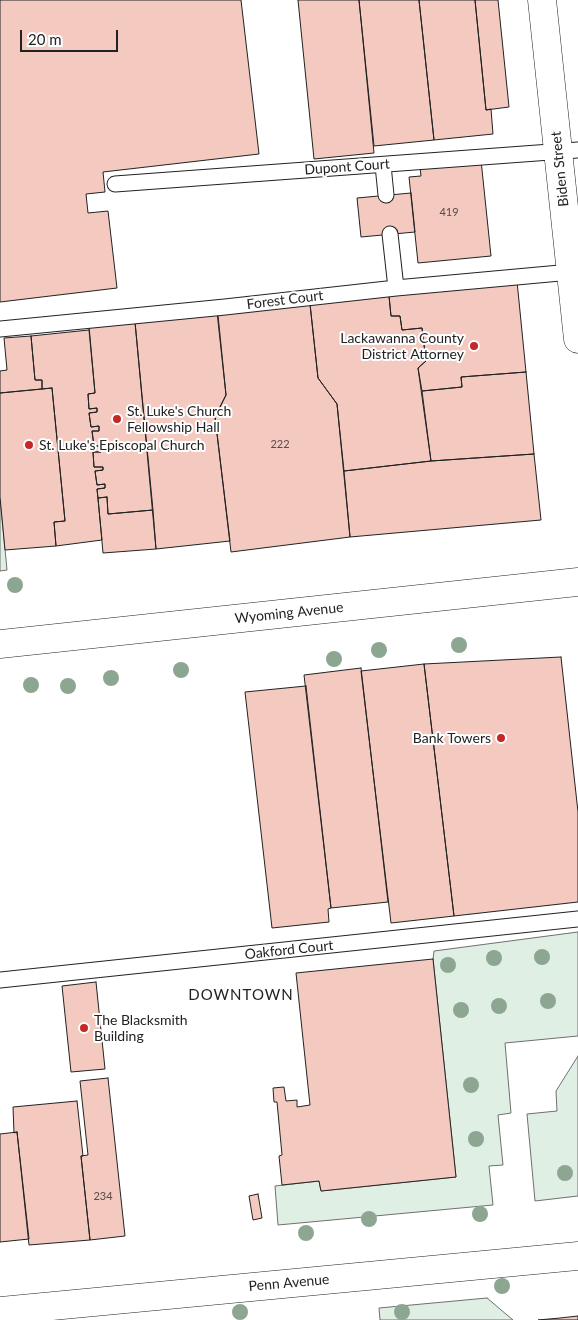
<!DOCTYPE html>
<html>
<head>
<meta charset="utf-8">
<style>
	body { margin:0 }
	#map { position:relative; width:578px; height:1320px; overflow:hidden; background:#fff; font-family:Lato,sans-serif }
	canvas { display:block }
	.scale { position:absolute; left:20px; top:30px; width:98px; height:22px; box-sizing:border-box; border:2px solid #222; border-top:0; padding-left:6px; font-size:15px; line-height:18px; white-space:nowrap; color:#222; -webkit-text-stroke:4px #fff; paint-order:stroke }
</style>
</head>
<body>
<div id="map">
<canvas width="578" height="1320"></canvas>
<div class="scale">20 m</div>
</div>
<script>
const context = document.querySelector('canvas').getContext('2d');
context.lineJoin = 'round';
function paint(path, color) { context.fillStyle = color; context.fill(path, 'evenodd'); }
const shape = rows => new Path2D(rows.map(r => 'M' + r).join(''));
function trace(path, color, width, dash) { context.strokeStyle = color; context.lineWidth = width; context.lineCap = dash ? 'butt' : 'round'; context.setLineDash(dash || []); context.stroke(path); }
function label(font, color, halo, rows, align = 'center') {
  context.font = font + ' Lato,sans-serif'; context.lineWidth = 4; context.setLineDash([]); context.textBaseline = 'middle'; context.strokeStyle = halo; context.fillStyle = color; for (const [text, x, y, turn = 0] of rows) {
    context.save(); context.translate(x, y); context.rotate((+turn || 0) * Math.PI / 180); context.textAlign = isNaN(turn) ? turn : align; if (halo) context.strokeText(text, 0, 0); context.fillText(text, 0, 0); context.restore();
  }
}
const green = shape([
	[0,497,7,570,0,571,0,497],
	[578,932,578,1036,505,1043,511,1113,498,1115,503,1165,489,1166,493,1205,278,1225,275,1186,319,1181,321,1191,456,1177,433,959,434,951,578,932],
	[578,1056,578,1196,535,1201,527,1114,557,1111,556,1091,578,1056],
	[487,1298,513,1320,380,1320,379,1308,487,1298]
]);
paint(green, '#e0efe3');
trace(green, '#6f6f6f', 1);
const building = shape([
	[0,0,241,0,259,154,103,172,105,192,86,194,88,213,108,211,117,288,0,302,0,0],
	[298,0,359,0,374,153,314,159,298,0],
	[359,0,419,0,434,140,374,146,359,0],
	[419,0,475,0,486,110,491,109,493,134,434,140,419,0],
	[475,0,498,0,509,107,486,110,475,0],
	[481,160,491,256,418,263,409,177,421,176,420,167,481,160],
	[411,193,415,232,361,237,357,198,411,193],
	[517,281,526,372,461,377,462,387,422,391,418,368,426,361,422,328,402,330,400,316,391,316,389,296,517,281],
	[389,296,391,316,400,316,402,330,422,328,426,361,418,368,431,461,344,471,337,404,318,378,310,304,389,296],
	[310,304,318,378,337,404,350,537,231,552,215,417,226,395,218,315,310,304],
	[217,312,226,395,215,417,230,541,156,549,135,322,217,312],
	[135,322,153,510,108,514,107,497,98,498,97,489,105,488,105,484,97,485,95,471,103,470,103,467,94,467,93,452,101,452,101,446,94,446,92,431,99,431,99,426,91,427,89,413,97,412,97,408,89,409,88,394,95,393,89,326,135,322],
	[89,330,95,393,88,394,89,409,97,408,97,412,89,413,91,427,99,426,99,431,92,431,94,446,101,446,101,452,93,452,94,467,103,467,103,470,95,471,97,485,105,484,105,488,97,489,102,540,56,546,54,522,65,521,52,388,42,389,42,380,35,380,31,336,89,330],
	[31,336,35,380,42,380,42,389,0,393,0,371,7,370,4,338,31,336],
	[526,372,534,454,431,461,422,391,462,387,461,377,526,372],
	[52,388,65,521,54,522,56,546,5,550,0,497,0,393,52,388],
	[534,454,541,520,350,537,344,471,431,461,534,454],
	[107,497,108,514,153,510,156,549,103,553,98,498,107,497],
	[561,657,578,812,578,902,454,916,424,664,561,657],
	[424,664,454,916,391,923,361,671,424,664],
	[361,668,388,902,331,908,304,675,361,668],
	[306,686,331,908,328,909,329,922,272,928,245,692,306,686],
	[433,959,456,1177,321,1191,319,1181,282,1185,279,1156,282,1155,277,1102,274,1102,273,1088,284,1087,286,1101,297,1100,297,1107,310,1105,296,973,433,959],
	[96,982,105,1069,71,1072,62,986,96,982],
	[108,1078,125,1236,90,1240,81,1156,88,1155,80,1081,108,1078],
	[77,1101,83,1156,81,1156,90,1240,29,1245,17,1132,14,1133,13,1107,77,1101],
	[17,1132,29,1239,0,1242,0,1134,17,1132],
	[258,1194,262,1218,253,1220,249,1196,258,1194],
	[578,1316,578,1320,538,1320,560,1318,578,1316]
]);
paint(building, '#f3c9c0');
trace(building, '#222', 1);
const lane = shape([
	[383,165,386,195],
	[115,184,578,150],
	[390,234,396,288],
	[0,329,225,307,396,288,571,272],
	[0,980,578,919]
]);
const secondary = shape([
	[542,0,578,339],
	[0,644,578,582],
	[0,1311,578,1256]
]);
trace(lane, '#222', 17);
trace(secondary, '#222', 29);
trace(lane, '#fff', 15);
trace(secondary, '#fff', 28);
context.fillStyle = '#8da692';
for (const [x, y] of [
	[15,585],
	[459,645],
	[379,650],
	[334,659],
	[181,670],
	[111,678],
	[31,685],
	[68,686],
	[542,957],
	[494,958],
	[448,965],
	[548,1001],
	[499,1006],
	[461,1010],
	[471,1085],
	[476,1139],
	[565,1173],
	[480,1214],
	[369,1219],
	[306,1233],
	[502,1286],
	[240,1312],
	[402,1312]
]) { context.beginPath(); context.arc(x, y, 8, 0, 2 * Math.PI); context.fill(); }
for (const [x, y, r, color] of [
	[474,346,5,"#c62828"],
	[117,419,5,"#c62828"],
	[29,445,5,"#c62828"],
	[501,738,5,"#c62828"],
	[84,1028,5,"#c62828"]
]) { const dot = new Path2D(); dot.arc(x, y, r, 0, 2 * Math.PI); context.fillStyle = color; context.fill(dot); trace(dot, '#fff', 2); }
label('11px', '#564c4a', null, [
	["419",449,212],
	["222",280,444],
	["234",103,1196]
]);
label('14px', '#222', '#fff', [
	["Dupont Court",347,167,-4],
	["Biden Street",560,169,-96],
	["Forest Court",285,300,-7],
	["Wyoming Avenue",289,613,-6],
	["Oakford Court",289,950,-6],
	["Penn Avenue",289,1283,-5]
]);
label('14px', '#222', '#fff', [
	["Lackawanna County",464,338,"right"],
	["District Attorney",464,354,"right"],
	["St. Luke's Church",127,411],
	["Fellowship Hall",127,427],
	["St. Luke's Episcopal Church",39,445],
	["Bank Towers",491,738,"right"],
	["The Blacksmith",94,1020],
	["Building",94,1036]
], 'left');
context.letterSpacing = '1px';
label('15px', '#222', '#fff', [
	["DOWNTOWN",241,995]
]);
context.letterSpacing = '0px';
</script>
</body>
</html>
